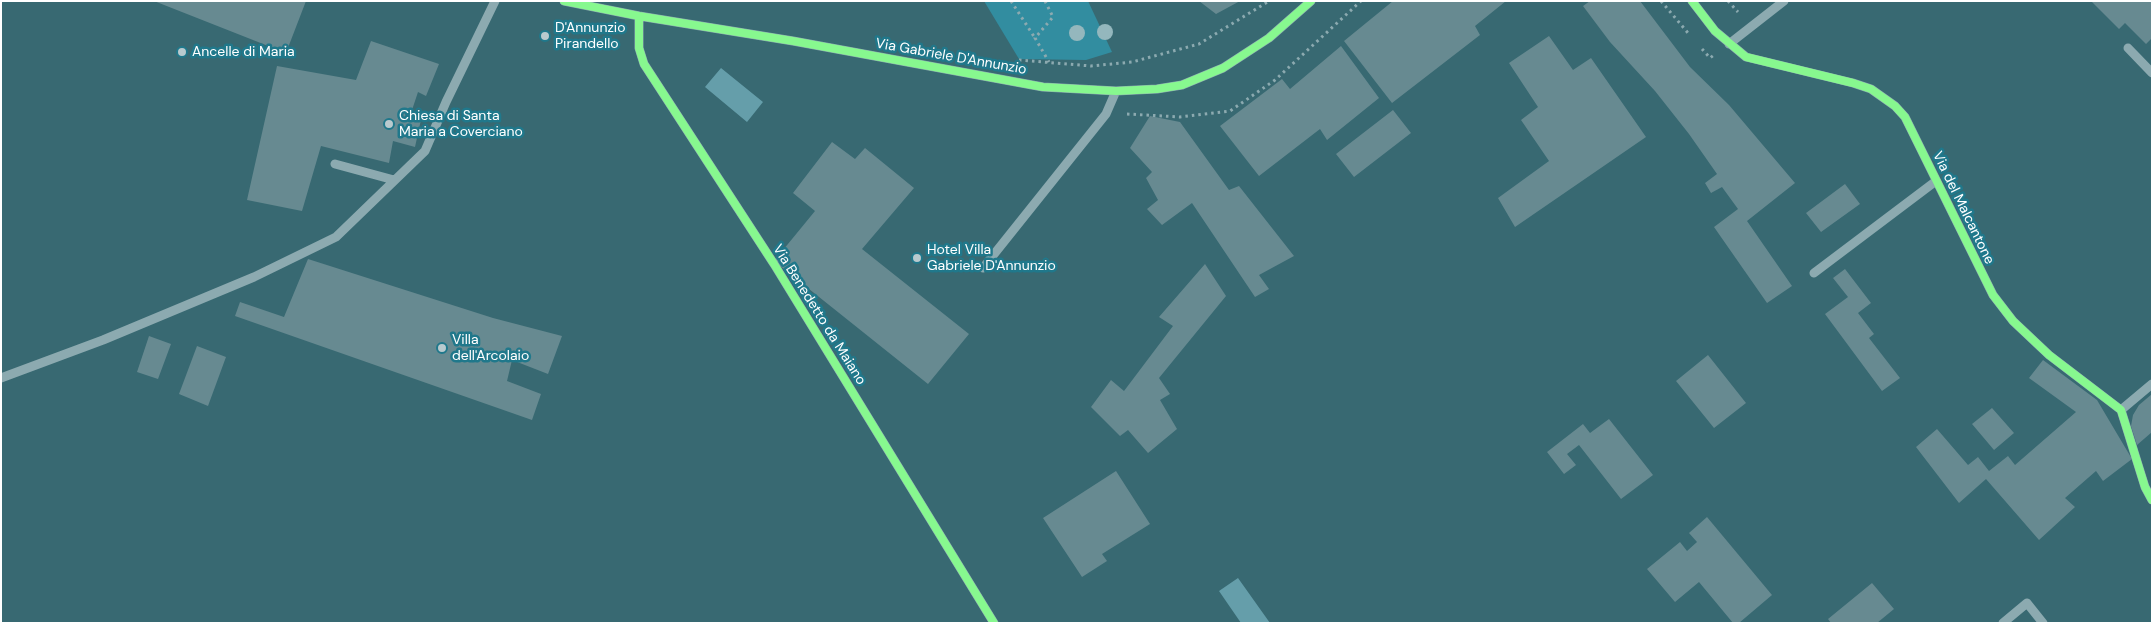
<!DOCTYPE html>
<html>
<head>
<meta charset="utf-8">
<style>
	body { margin:0 }
	#map { position:relative; width:2153px; height:624px; overflow:hidden; background:#386972; font-family:"DM Sans",sans-serif }
	canvas { display:block }
	.frame { position:absolute; inset:0; border:2px solid #fff; pointer-events:none }
</style>
</head>
<body>
<div id="map">
<canvas width="2153" height="624"></canvas>
<div class="frame"></div>
</div>
<script>
const context = document.querySelector('canvas').getContext('2d');
context.lineJoin = 'round';
function paint(path, color) { context.fillStyle = color; context.fill(path, 'evenodd'); }
const shape = rows => new Path2D(rows.map(r => 'M' + r).join(''));
function trace(path, color, width, dash) { context.strokeStyle = color; context.lineWidth = width; context.lineCap = dash ? 'butt' : 'round'; context.setLineDash(dash || []); context.stroke(path); }
function label(font, color, halo, rows, align = 'center') {
  context.font = font + ' "DM Sans",sans-serif'; context.lineWidth = 5; context.setLineDash([]); context.textBaseline = 'middle'; context.strokeStyle = halo; context.fillStyle = color; for (const [text, x, y, turn = 0] of rows) {
    context.save(); context.translate(x, y); context.rotate((+turn || 0) * Math.PI / 180); context.textAlign = isNaN(turn) ? turn : align; if (halo) context.strokeText(text, 0, 0); context.fillText(text, 0, 0); context.restore();
  }
}
paint(shape([
	[984,1,1088,1,1112,52,1086,60,1019,59]
]), '#328da0');
paint(shape([
	[721,68,763,102,747,122,705,87],
	[1238,578,1270,623,1241,623,1219,591]
]), '#659eaa');
paint(shape([
	[154,1,306,1,286,53],
	[1199,1,1240,1,1216,14],
	[1393,1,1506,1,1475,26,1480,35,1392,103,1344,41],
	[1590,1,1640,1,1690,67,1729,105,1795,183,1747,221,1792,286,1767,303,1714,227,1738,209,1722,187,1711,193,1705,183,1717,174,1689,134,1655,91,1610,42,1583,6],
	[2091,1,2152,1,2152,38,2146,44,2125,23,2119,29],
	[1549,36,1573,70,1591,58,1646,137,1515,227,1498,198,1549,161,1521,120,1538,107,1509,63],
	[371,41,439,64,426,96,418,92,411,113,422,115,415,147,393,141,389,163,321,146,302,211,247,200,277,66,356,80],
	[1341,46,1379,98,1327,140,1320,129,1259,176,1220,126,1282,79,1290,89],
	[1393,110,1411,133,1354,177,1336,154],
	[1150,116,1180,122,1229,190,1239,186,1294,256,1259,275,1269,289,1255,297,1192,203,1162,225,1147,209,1158,200,1146,178,1152,172,1130,148],
	[832,142,855,159,865,148,914,188,862,249,969,334,928,384,774,261,815,211,793,193],
	[1845,184,1860,204,1821,232,1806,213],
	[308,259,493,318,562,336,548,374,512,360,507,381,541,394,532,420,235,316,240,302,284,317],
	[1205,264,1226,296,1159,378,1170,394,1160,400,1177,429,1148,453,1128,430,1120,436,1091,407,1111,380,1124,391,1173,326,1159,317],
	[1845,269,1871,303,1858,313,1874,334,1869,338,1900,378,1882,391,1825,314,1848,297,1833,278],
	[149,336,171,344,158,379,137,372],
	[197,346,226,357,208,406,179,394],
	[1708,355,1746,403,1714,428,1676,381],
	[2043,360,2097,400,2132,459,2103,481,2096,471,2065,498,2075,507,2039,540,1986,479,1959,503,1916,447,1937,429,1968,465,1978,457,1989,471,2008,456,2015,465,2076,412,2029,378],
	[2152,394,2152,432,2137,445,2131,426,2133,415,2139,405],
	[1992,408,2014,433,1994,450,1972,424],
	[1609,419,1653,475,1621,499,1579,445,1567,454,1576,465,1564,474,1547,452,1583,424,1590,433],
	[1116,471,1150,524,1102,554,1107,561,1082,577,1043,518],
	[1707,517,1772,595,1739,623,1733,623,1699,582,1675,602,1647,569,1680,542,1687,551,1697,542,1689,533],
	[1872,583,1894,609,1877,623,1831,623,1828,619]
]), '#678a91');
trace(shape([
	[1011,1,1035,38],
	[1045,1,1053,17,1035,38,1049,62],
	[1661,1,1688,33],
	[1728,1,1738,12],
	[1702,49,1710,58,1714,55],
	[1019,60,1091,66,1132,62,1199,44,1269,1],
	[1127,114,1180,117,1230,111,1275,80,1361,1]
]), '#8caab0', 3, [2.5, 4]);
trace(shape([
	[564,1,639,16,793,41,1043,87,1116,91,1157,89,1182,85,1223,68,1269,38,1311,1],
	[1692,1,1715,31,1746,57,1853,83,1871,89,1895,106,1905,117,1993,295,2013,321,2049,355,2121,410,2145,487,2152,500],
	[639,16,639,48,644,64,774,264,994,623],
	[1729,44,1784,1],
	[2128,48,2152,73],
	[335,164,394,180],
	[983,268,1106,114,1116,91],
	[1814,273,1936,181],
	[1,378,103,340,254,277,336,237,425,151,446,102,495,1],
	[2121,410,2152,384],
	[2003,623,2027,603,2043,623]
]), '#8caab0', 9);
trace(shape([
	[564,1,639,16,793,41,1043,87,1116,91,1157,89,1182,85,1223,68,1269,38,1311,1],
	[1692,1,1715,31,1746,57,1853,83,1871,89,1895,106,1905,117,1993,295,2013,321,2049,355,2121,410,2145,487,2152,500],
	[639,16,639,48,644,64,774,264,994,623]
]), '#87f88f', 8);
context.fillStyle = '#94b7bd';
for (const [x, y] of [
	[1105,32],
	[1077,33]
]) { context.beginPath(); context.arc(x, y, 8, 0, 2 * Math.PI); context.fill(); }
for (const [x, y, r, color] of [
	[545,36,5,"#b9cace"],
	[182,52,5,"#b9cace"],
	[389,124,5,"#b9cace"],
	[917,258,5,"#b9cace"],
	[442,348,5,"#b9cace"]
]) { const dot = new Path2D(); dot.arc(x, y, r, 0, 2 * Math.PI); context.fillStyle = color; context.fill(dot); trace(dot, '#20788b', 2); }
label('14px', '#fff', '#20788b', [
	["D'Annunzio",555,28],
	["Pirandello",555,44],
	["Ancelle di Maria",192,52],
	["Chiesa di Santa",399,116],
	["Maria a Coverciano",399,132],
	["Hotel Villa",927,250],
	["Gabriele D'Annunzio",927,266],
	["Villa",452,340],
	["dell'Arcolaio",452,356]
], 'left');
label('14px', '#fff', '#20788b', [
	["Via Gabriele D'Annunzio",951,57,10],
	["Via del Malcantone",1963,208,64],
	["Via Benedetto da Maiano",819,315,58]
]);
</script>
</body>
</html>
